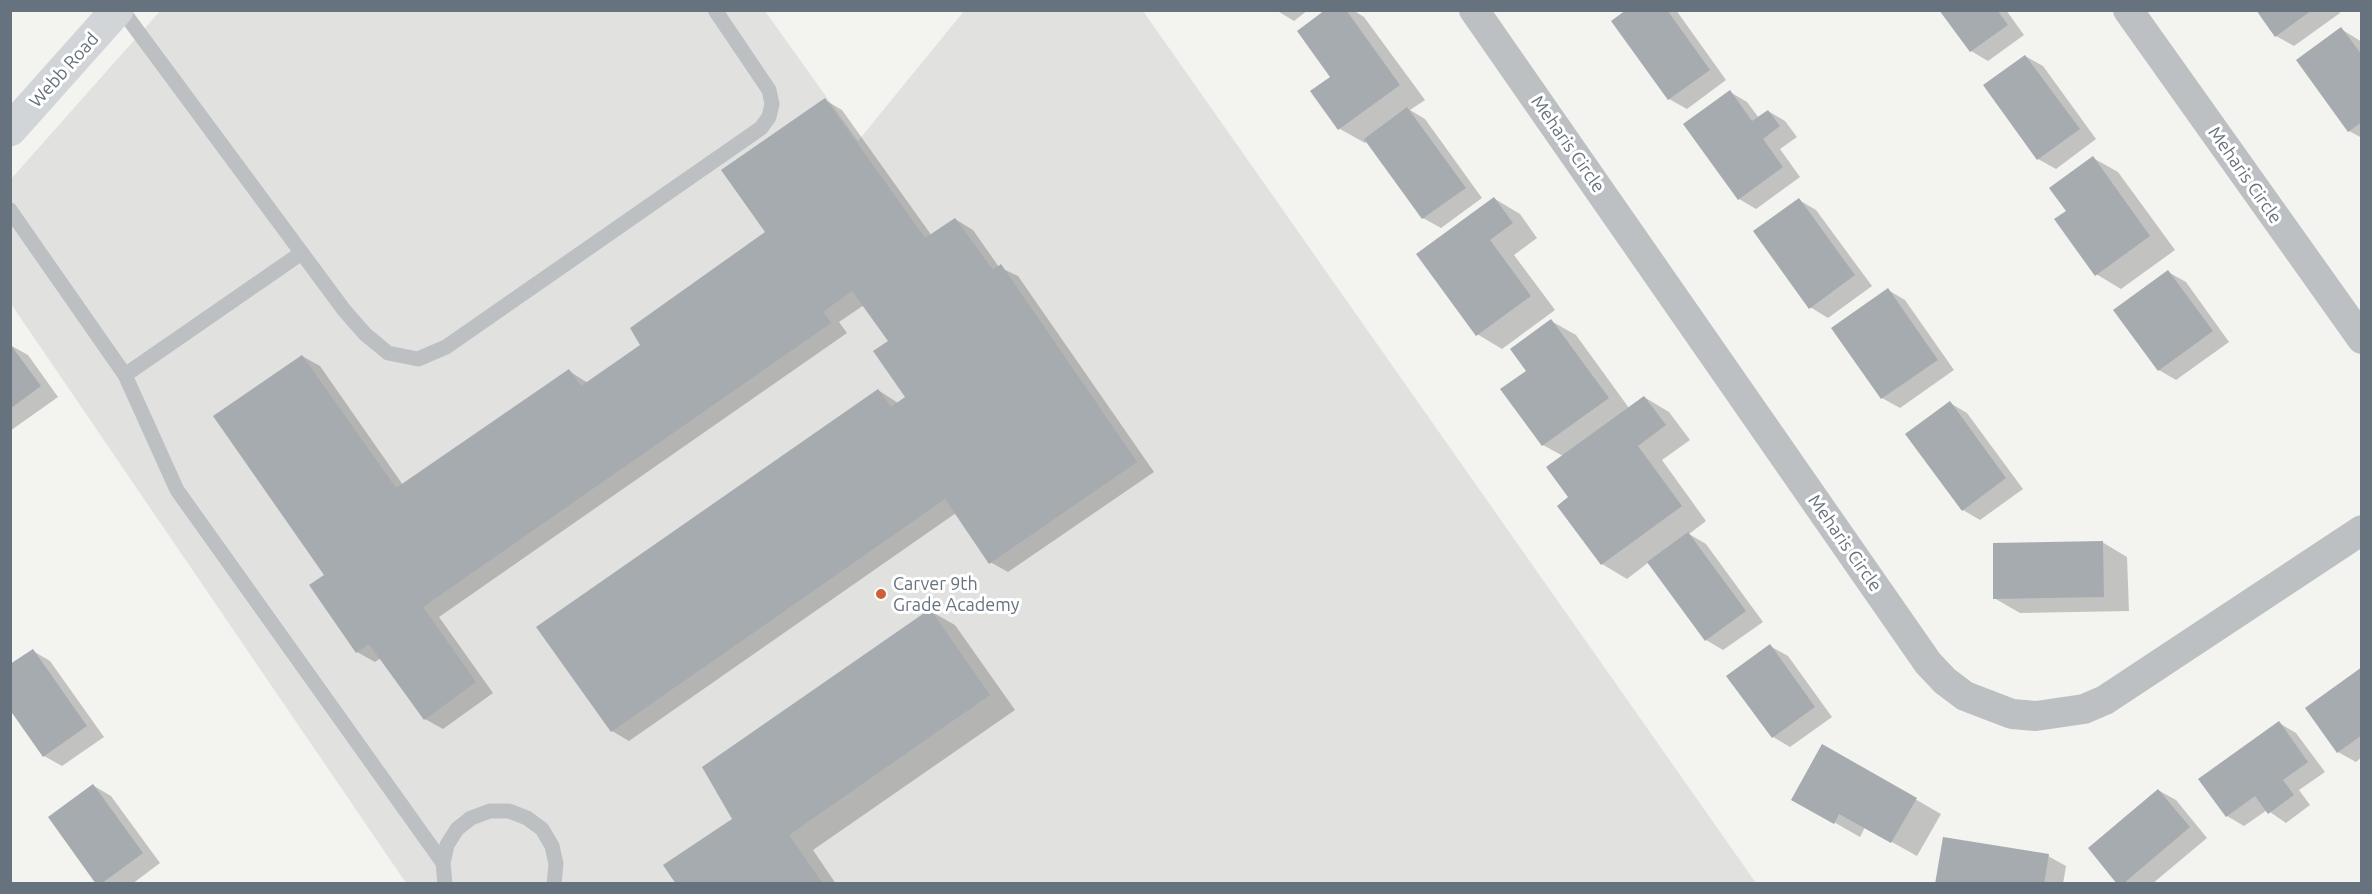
<!DOCTYPE html>
<html>
<head>
<meta charset="utf-8">
<style>
	body { margin:0 }
	#map { position:relative; width:2372px; height:894px; overflow:hidden; background:#f3f3f0; font-family:Ubuntu,sans-serif }
	canvas { display:block }
	.frame { position:absolute; inset:0; border:12px solid #66727d; pointer-events:none }
</style>
</head>
<body>
<div id="map">
<canvas width="2372" height="894"></canvas>
<div class="frame"></div>
</div>
<script>
const context = document.querySelector('canvas').getContext('2d');
context.lineJoin = 'round';
function paint(path, color) { context.fillStyle = color; context.fill(path, 'evenodd'); }
const shape = rows => new Path2D(rows.map(r => 'M' + r).join(''));
function trace(path, color, width, dash) { context.strokeStyle = color; context.lineWidth = width; context.lineCap = dash ? 'butt' : 'round'; context.setLineDash(dash || []); context.stroke(path); }
function label(font, color, halo, rows, align = 'center') {
  context.font = font + ' Ubuntu,sans-serif'; context.lineWidth = 6; context.setLineDash([]); context.textBaseline = 'middle'; context.strokeStyle = halo; context.fillStyle = color; for (const [text, x, y, turn = 0] of rows) {
    context.save(); context.translate(x, y); context.rotate((+turn || 0) * Math.PI / 180); context.textAlign = isNaN(turn) ? turn : align; if (halo) context.strokeText(text, 0, 0); context.fillText(text, 0, 0); context.restore();
  }
}
paint(shape([
	[160,11,765,11,858,141,964,11,1143,11,1756,883,406,883,11,304,11,179]
]), '#e1e2e0');
paint(shape([
	[1276,10,1308,10,1294,21],
	[1328,10,1353,10,1364,17,1425,100,1410,110,1425,119,1482,198,1441,228,1423,218,1368,141,1365,143,1340,129,1332,77],
	[1629,10,1676,10,1726,80,1687,109,1669,99],
	[1941,10,2006,10,2024,35,1988,61,1971,51],
	[2258,10,2338,10,2340,13,2294,46,2276,36],
	[2341,29,2362,42,2362,138,2349,131],
	[2025,56,2043,66,2096,139,2056,169,2038,159],
	[1730,92,1747,102,1759,118,1768,111,1785,121,1797,137,1780,149,1800,177,1756,209,1739,199],
	[825,100,842,110,932,236,955,219,973,230,999,267,1018,276,1154,472,1008,572,990,562,956,513,629,741,612,731,878,390,898,403,907,397,890,341,864,305,839,322,847,333,439,617,493,693,443,729,425,719,381,658,375,662,357,652,326,576,302,356,320,366,403,485,569,371,588,383,642,345,767,232],
	[2093,158,2118,172,2175,250,2121,289,2096,274,2068,211],
	[1495,199,1520,214,1537,238,1514,255,1555,310,1502,349,1477,334],
	[1799,200,1816,210,1872,286,1828,318,1810,307],
	[2168,272,2186,282,2229,342,2176,380,2159,370],
	[1888,290,1905,300,1954,370,1900,408,1882,398],
	[1551,321,1576,335,1629,408,1644,397,1669,412,1690,440,1662,460,1706,521,1689,534,1706,544,1763,622,1723,650,1706,640,1649,562,1627,579,1602,564,1570,498,1563,456,1543,445,1503,389,1528,371],
	[10,345,28,355,58,397,10,431],
	[1950,403,1967,413,2023,489,1980,520,1963,510],
	[2102,542,2127,557,2129,611,2020,613,1994,598],
	[930,611,955,625,1015,710,813,850,836,884,678,884],
	[1770,646,1788,656,1832,717,1790,747,1773,737],
	[33,651,50,661,104,737,62,766,44,756],
	[2362,669,2362,757,2356,762,2338,752],
	[2279,723,2296,733,2325,772,2299,790,2310,805,2286,823,2267,810,2244,826,2227,816],
	[1823,746,1941,814,1917,856,1865,827,1860,837,1816,812],
	[94,786,111,796,160,863,132,884,98,884],
	[2158,790,2176,800,2207,838,2152,884,2119,884],
	[2048,856,2066,866,2063,884,1937,884]
]), '#0003');
paint(shape([
	[1325,10,1346,10,1400,85,1338,130,1310,91,1330,77,1297,31],
	[1626,10,1667,10,1710,70,1668,100,1611,21],
	[1939,10,1997,10,2008,25,1970,52],
	[2256,10,2312,10,2275,37],
	[2341,27,2362,55,2362,122,2348,132,2296,60],
	[2025,55,2080,129,2037,160,1983,85],
	[1730,90,1752,121,1768,110,1780,126,1763,139,1783,167,1738,200,1683,124],
	[825,98,925,238,955,218,993,270,1001,264,1137,462,989,564,945,499,611,732,536,627,878,389,891,407,905,397,873,351,888,341,852,291,823,312,831,323,423,607,476,682,424,720,369,644,356,653,309,585,324,575,213,416,302,355,396,488,569,369,581,386,640,345,630,328,765,232,721,170],
	[1407,107,1466,188,1422,219,1364,139],
	[2093,156,2150,236,2095,276,2054,219,2066,211,2049,188],
	[1494,197,1513,223,1490,240,1531,296,1476,336,1416,254],
	[1799,198,1855,275,1809,309,1753,231],
	[2168,270,2213,331,2158,371,2113,310],
	[1888,288,1938,360,1881,399,1831,328],
	[1551,319,1609,398,1542,446,1500,389,1526,371,1510,349],
	[10,344,41,386,10,409],
	[1644,396,1666,425,1638,446,1682,506,1601,565,1557,506,1568,497,1546,467],
	[1950,401,2006,478,1962,511,1905,434],
	[1688,532,1746,611,1705,641,1647,562],
	[2103,541,2104,597,1993,599,1993,543],
	[930,609,990,695,789,835,823,884,676,884,663,865,732,819,702,767],
	[1770,644,1815,707,1772,738,1726,676],
	[33,649,87,726,43,757,10,710,10,664],
	[2362,667,2362,735,2337,753,2305,708],
	[2279,721,2308,762,2283,780,2294,795,2268,814,2255,796,2226,817,2198,779],
	[1822,744,1917,798,1891,843,1839,814,1834,824,1791,800],
	[93,784,143,853,101,884,96,884,48,817],
	[2158,789,2190,827,2123,884,2117,884,2088,848],
	[1943,837,2049,854,2044,884,1935,884]
]), '#a5abaf');
trace(shape([
	[122,10,344,310,365,334,388,353,418,359,446,347,761,128,769,117,772,104,769,90,715,10],
	[10,210,125,375,177,490,443,863],
	[125,375,300,254],
	[445,884,443,863,447,845,457,829,471,818,490,811,509,811,527,818,542,829,552,846,556,864,554,884]
]), '#bdc0c3', 15);
trace(shape([
	[1474,10,1928,663,1945,681,1965,696,2012,714,2036,716,2084,709,2105,700,2362,530],
	[2128,10,2362,339]
]), '#bdc0c3', 30);
trace(shape([
	[10,130,117,10]
]), '#d1d5d8', 33);
for (const [x, y, r, color] of [
	[881,594,6,"#cd6036"]
]) { const dot = new Path2D(); dot.arc(x, y, r, 0, 2 * Math.PI); context.fillStyle = color; context.fill(dot); trace(dot, '#fff', 2); }
label('18px', '#66727d', '#fff', [
	["Webb Road",64,70,-48],
	["Meharis Circle",1568,144,55],
	["Meharis Circle",2245,175,55],
	["Meharis Circle",1845,543,55]
]);
label('18px', '#66727d', '#fff', [
	["Carver 9th",893,584],
	["Grade Academy",893,605]
], 'left');
</script>
</body>
</html>
